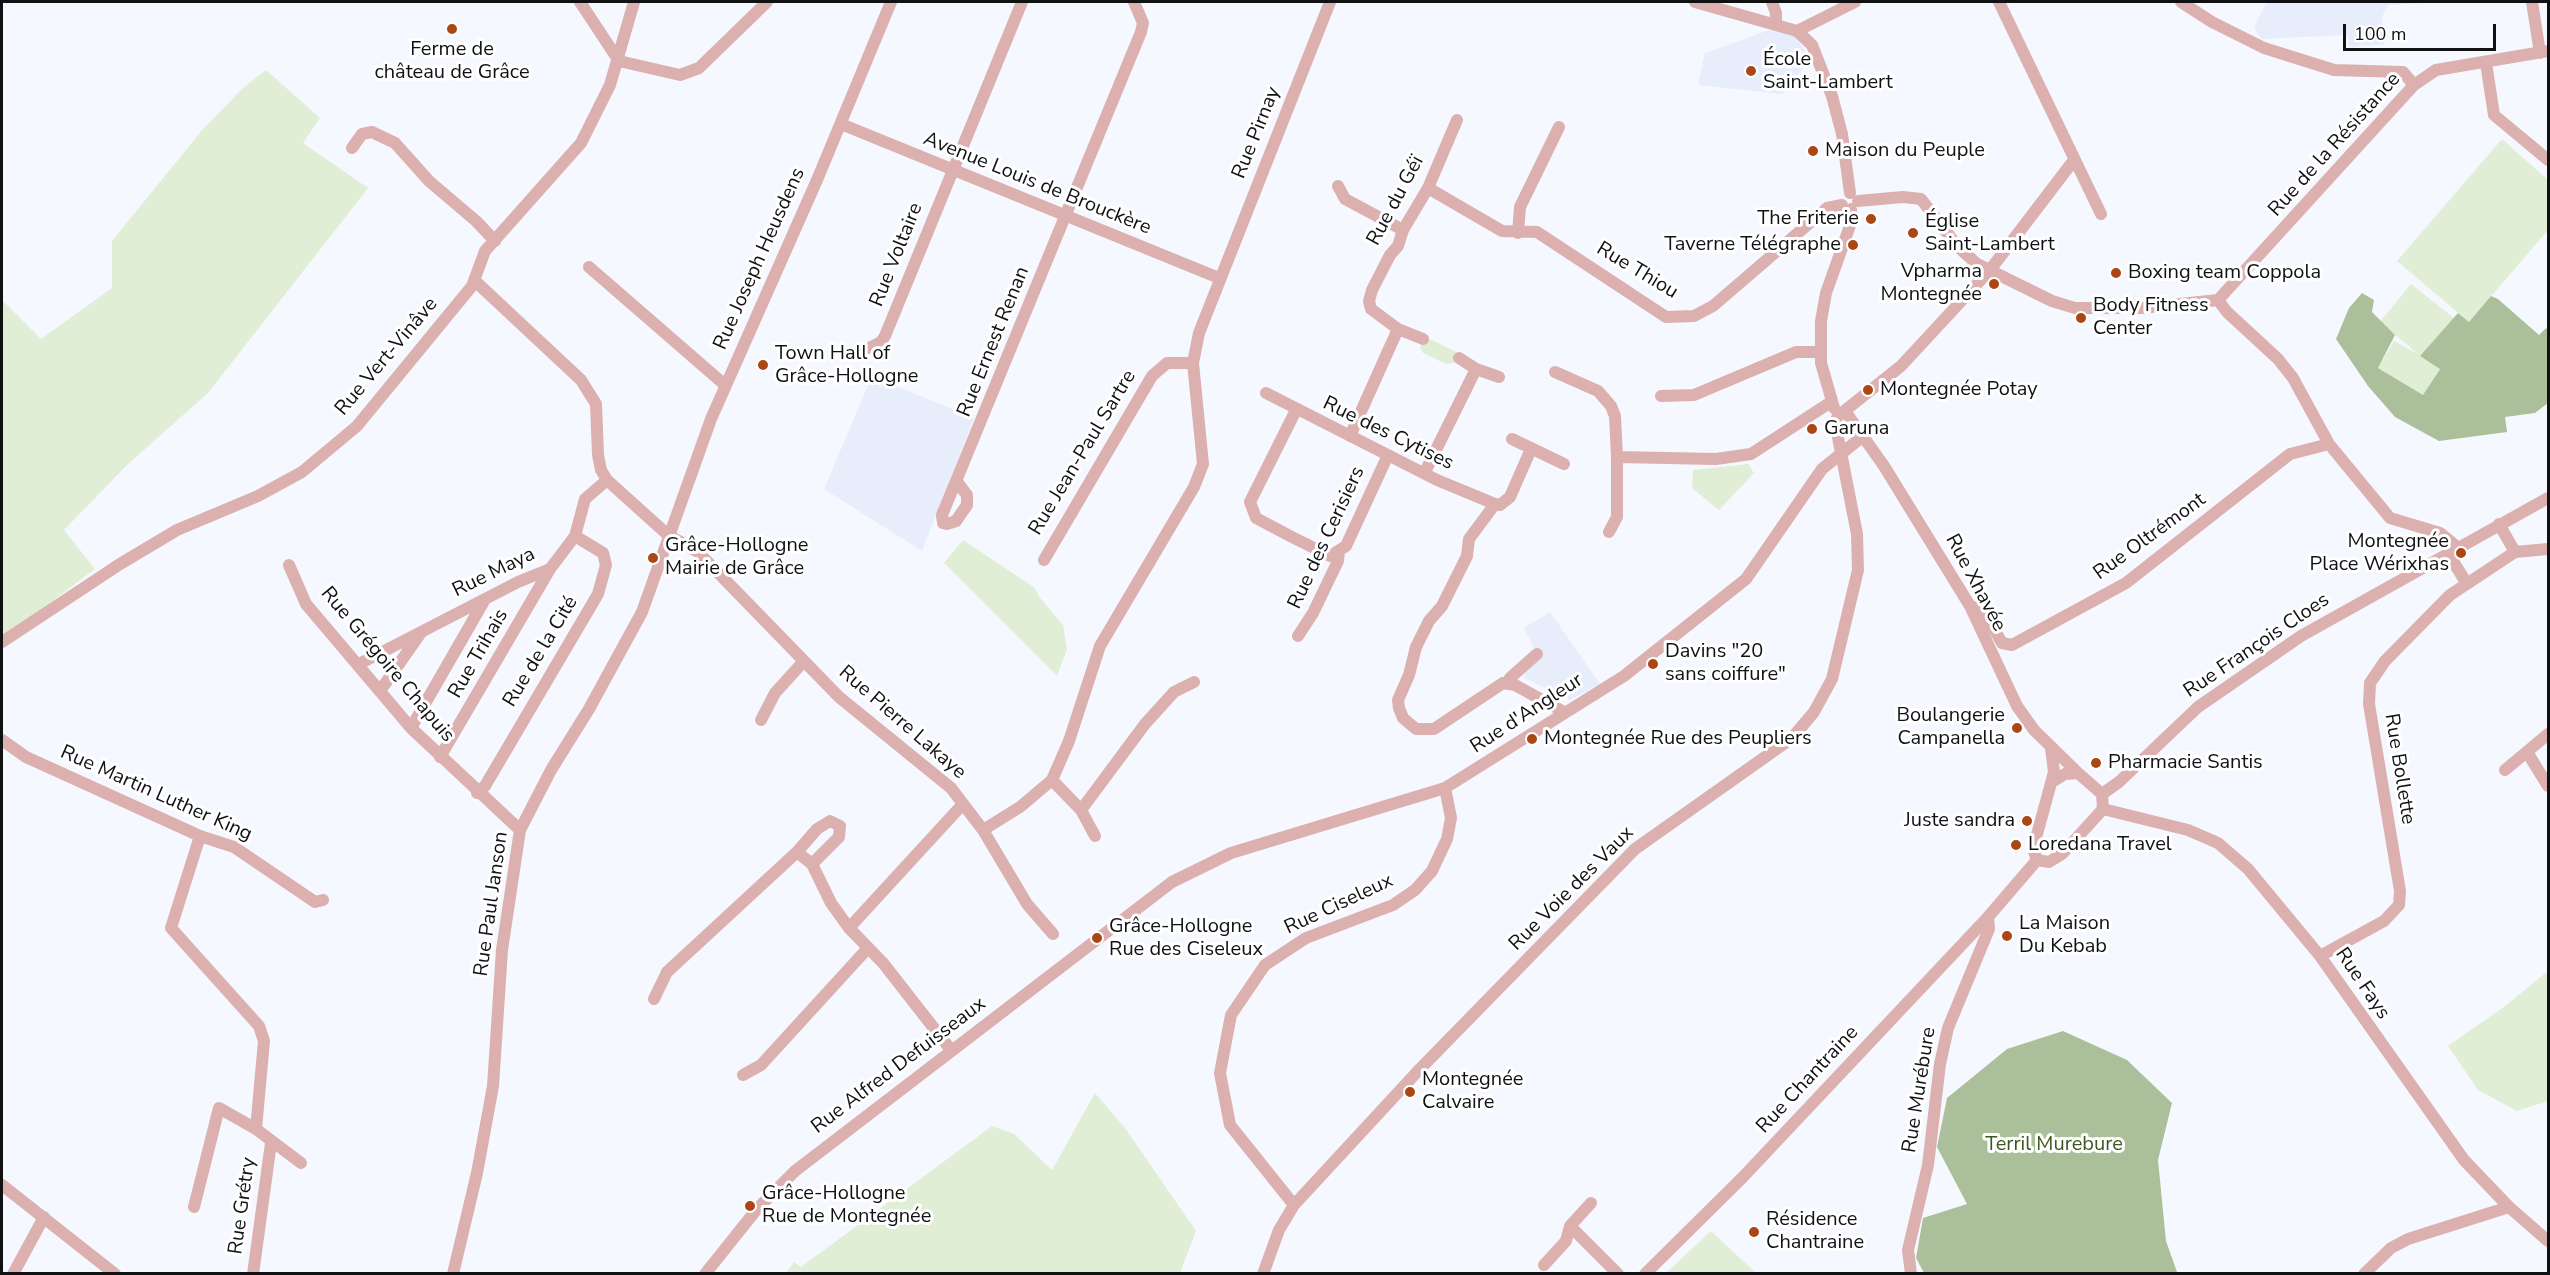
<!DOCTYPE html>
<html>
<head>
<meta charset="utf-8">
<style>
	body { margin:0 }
	#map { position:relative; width:2550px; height:1275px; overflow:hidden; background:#f6f8ff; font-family:"Nunito Sans",sans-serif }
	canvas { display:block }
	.frame { position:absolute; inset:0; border:3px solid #101113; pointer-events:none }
	.scale { position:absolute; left:2343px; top:24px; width:153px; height:27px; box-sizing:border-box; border:3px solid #101113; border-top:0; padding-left:8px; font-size:18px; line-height:21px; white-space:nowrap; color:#101113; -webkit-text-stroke:4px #fff; paint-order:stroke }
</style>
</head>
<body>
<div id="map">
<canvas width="2550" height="1275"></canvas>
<div class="frame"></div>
<div class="scale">100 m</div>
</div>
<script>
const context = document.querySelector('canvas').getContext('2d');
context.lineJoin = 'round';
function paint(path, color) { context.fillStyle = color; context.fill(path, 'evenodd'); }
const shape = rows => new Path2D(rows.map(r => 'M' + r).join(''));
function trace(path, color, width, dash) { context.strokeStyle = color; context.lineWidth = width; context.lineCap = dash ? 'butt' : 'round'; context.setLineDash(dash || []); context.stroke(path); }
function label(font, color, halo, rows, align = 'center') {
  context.font = font + ' "Nunito Sans",sans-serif'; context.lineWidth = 6; context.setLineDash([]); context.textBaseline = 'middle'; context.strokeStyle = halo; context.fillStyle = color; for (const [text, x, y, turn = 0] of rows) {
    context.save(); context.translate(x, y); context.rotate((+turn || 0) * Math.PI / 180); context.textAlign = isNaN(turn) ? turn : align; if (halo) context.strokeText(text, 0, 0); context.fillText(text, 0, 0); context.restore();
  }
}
paint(shape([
	[2267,2,2439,2,2388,5,2382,17,2384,45,2349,47,2348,35,2261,39,2254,27],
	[1769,30,1791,32,1811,58,1782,94,1698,85,1705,53],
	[872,376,974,418,922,551,824,489],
	[1550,612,1600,684,1570,700,1524,678,1526,668,1539,658,1524,628]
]), '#e8edfb');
paint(shape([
	[266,70,320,118,303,143,368,188,208,393,128,464,64,530,95,569,2,639,2,300,41,339,112,288,112,241,203,129,243,88],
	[2502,139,2548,180,2548,230,2469,322,2397,261],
	[2411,284,2454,318,2420,356,2440,368,2423,396,2378,368,2394,341,2418,354,2380,322],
	[1425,337,1459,353,1454,363,1446,364,1423,353,1420,347],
	[1748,464,1754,473,1719,510,1692,488,1693,470],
	[963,540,1035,588,1040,598,1063,625,1067,649,1057,676,944,563],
	[2548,971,2548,1101,2517,1111,2478,1090,2448,1046,2505,1006],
	[1095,1093,1125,1128,1196,1231,1180,1273,786,1273,794,1262,801,1267,992,1126,1014,1134,1052,1170],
	[1711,1231,1756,1273,1666,1273]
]), '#e0eed5');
paint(shape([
	[2362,293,2374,300,2372,312,2395,335,2378,368,2423,395,2440,369,2420,356,2458,313,2469,322,2491,296,2498,299,2539,335,2546,328,2548,330,2548,403,2535,413,2505,417,2507,432,2439,441,2395,417,2368,386,2336,339,2349,308],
	[2063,1031,2127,1060,2172,1103,2158,1160,2166,1241,2177,1272,1924,1273,1916,1258,1923,1218,1967,1204,1937,1147,1947,1098,2007,1049]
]), '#abc09a');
trace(shape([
	[580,2,619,61],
	[1695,2,1797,31,1855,2],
	[1772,2,1776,13,1776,24],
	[1999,2,2101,214],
	[2181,2,2212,22,2264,48,2334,70,2403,72,2414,85],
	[2532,2,2540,53],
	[1797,31,1812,45,1832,96,1842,134,1850,193],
	[619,61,680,75,699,68,767,2],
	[2486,63,2494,115,2548,160],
	[841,124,1219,278],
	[352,148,362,134,372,132,395,143,429,181,476,221,495,241],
	[1338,186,1345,199,1403,230],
	[1428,188,1502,231,1537,232,1666,317,1694,316,1713,306,1827,208,1842,205],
	[1858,201,1903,197,1921,199,1958,247,1977,264,2052,301,2075,308,2142,308,2218,300],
	[1518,233,1520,207,1559,127],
	[589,267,725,385],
	[474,280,581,380,596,404,598,455,601,470,607,480,668,535,698,552,839,697,951,788,983,830,1027,904,1053,934],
	[2218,300,2414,85,2436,70,2548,51],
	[2218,300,2227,312,2278,359,2293,378,2329,444,2390,518,2440,533,2457,547],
	[1423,339,1398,329,1371,309,1369,301,1372,290,1390,255,1398,246,1403,230,1428,188,1457,120],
	[869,348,881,342,885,336,1022,2],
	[1459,358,1476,369,1499,377],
	[1555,372,1598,391,1611,406,1615,416,1617,457,1617,517,1609,532],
	[1266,393,1437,480,1495,504],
	[1661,396,1694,395,1796,352,1820,352],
	[1834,408,1821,363,1821,321,1826,293,1852,220,1851,209],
	[1296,410,1250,502,1256,518,1290,536,1330,556,1346,546,1388,455],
	[1845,411,1884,466,1970,606,2017,706,2034,730,2078,773],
	[1350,436,1398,329],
	[1512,439,1564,464],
	[1617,457,1716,459,1751,454,1831,402],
	[1425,472,1476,369],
	[957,482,967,495,967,505,956,521,947,524,943,523,942,515,1141,32,1143,23,1134,2],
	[1495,504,1469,539,1467,556,1442,606,1429,621,1416,647,1409,675,1398,700,1399,708,1403,718,1416,729,1434,729,1503,683,1515,685,1564,712],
	[1495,504,1500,505,1510,497,1531,449],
	[2499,524,2515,552,2548,549],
	[2448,553,2467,584],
	[1044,560,1152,376,1167,363,1193,363],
	[289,565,306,604,411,728,520,830],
	[1970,606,1983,610,2002,643,2012,645,2126,583,2290,454,2329,444],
	[1298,636,1313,613,1338,561,1339,551],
	[2,642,120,564,177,530,258,496,302,472,357,426,472,286,485,251,581,143,610,85,634,2],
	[359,664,518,582,550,569,575,536,585,499,607,480],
	[1507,684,1510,678,1537,654],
	[380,691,420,634],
	[761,720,775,693,804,661],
	[411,728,484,601],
	[2,740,26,757,200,836,234,847,315,902,323,900],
	[2527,752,2548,786],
	[440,757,550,569],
	[2505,770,2548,734],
	[1052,780,1081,810,1095,836],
	[477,793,485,786,598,594,606,565,603,553,575,536],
	[2102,794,2119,782,2198,707,2301,636,2548,498],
	[2103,809,2188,830,2218,843,2248,869,2320,956,2464,1160,2509,1207,2548,1241],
	[1081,810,1145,724,1174,692,1194,682],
	[983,830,1020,807,1052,780,1069,741,1100,646,1194,487,1203,464,1193,363,1199,333,1330,2],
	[200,836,171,928,259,1026,264,1041,256,1129],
	[2037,860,2049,862,2062,854,2103,809,2102,794,2078,773,2065,774,2052,782],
	[2037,860,2033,849,2054,772,2051,748],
	[812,864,797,852,817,829,830,821,840,826,839,837,812,864,831,903,849,928,883,963,951,1050],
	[849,928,962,805],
	[2320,956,2384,921,2399,905,2400,891,2369,704,2370,683,2385,661,2450,595,2515,552],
	[654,999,667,972,797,852],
	[743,1075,761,1065,868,948],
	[2,1185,115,1274],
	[1591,1203,1570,1226,1618,1274],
	[1294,1205,1230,1125,1220,1073,1231,1015,1265,965,1306,938,1393,905,1415,890,1432,871,1447,839,1451,818,1445,788],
	[194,1207,219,1108,256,1129,301,1163],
	[1544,1265,1566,1241,1570,1226],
	[13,1274,44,1217],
	[253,1274,271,1143],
	[453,1274,477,1173,493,1086,502,950,520,830,551,770,589,709,642,612,711,419,817,180,891,2],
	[705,1274,757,1209,795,1171,1172,882,1231,853,1445,788,1624,676,1746,579,1822,469,1862,437],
	[1263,1274,1279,1230,1294,1205,1417,1072,1635,849,1792,738,1814,712,1832,679,1858,570,1857,534,1835,422,1838,416,1901,366,1990,270,2074,160],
	[1645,1274,1743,1177,1988,917,2037,860],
	[1911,1274,1908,1250,1928,1165,1940,1064,1948,1028,1989,929,1988,917],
	[2364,1274,2391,1248,2408,1239,2509,1207]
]), '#ddb0b0', 12);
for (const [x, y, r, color] of [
	[452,29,6,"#ab4714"],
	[1751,71,6,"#ab4714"],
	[1813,151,6,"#ab4714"],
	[1871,219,6,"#ab4714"],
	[1913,233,6,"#ab4714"],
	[1853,245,6,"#ab4714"],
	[2116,273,6,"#ab4714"],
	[1994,284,6,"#ab4714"],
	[2081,318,6,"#ab4714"],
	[763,365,6,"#ab4714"],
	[1868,390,6,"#ab4714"],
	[1812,429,6,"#ab4714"],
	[2461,553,6,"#ab4714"],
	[653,558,6,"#ab4714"],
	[1653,664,6,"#ab4714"],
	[2017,728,6,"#ab4714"],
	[1532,739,6,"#ab4714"],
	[2096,763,6,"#ab4714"],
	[2027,821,6,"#ab4714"],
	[2016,845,6,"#ab4714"],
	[2007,936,6,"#ab4714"],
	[1097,938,6,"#ab4714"],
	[1410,1092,6,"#ab4714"],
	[750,1206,6,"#ab4714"],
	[1754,1232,6,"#ab4714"]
]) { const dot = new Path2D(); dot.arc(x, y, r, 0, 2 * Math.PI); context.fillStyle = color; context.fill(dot); trace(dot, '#fff', 2); }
label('20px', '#101113', '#fff', [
	["Ferme de",452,50,"center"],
	["château de Grâce",452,73,"center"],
	["École",1763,60],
	["Saint-Lambert",1763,83],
	["Maison du Peuple",1825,151],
	["The Friterie",1859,219,"right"],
	["Église",1925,222],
	["Saint-Lambert",1925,245],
	["Taverne Télégraphe",1841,245,"right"],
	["Vpharma",1982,272,"right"],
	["Montegnée",1982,295,"right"],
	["Boxing team Coppola",2128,273],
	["Body Fitness",2093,306],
	["Center",2093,329],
	["Town Hall of",775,354],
	["Grâce-Hollogne",775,377],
	["Montegnée Potay",1880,390],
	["Garuna",1824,429],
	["Montegnée",2449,542,"right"],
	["Place Wérixhas",2449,565,"right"],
	["Grâce-Hollogne",665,546],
	["Mairie de Grâce",665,569],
	["Davins \"20",1665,652],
	["sans coiffure\"",1665,675],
	["Boulangerie",2005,716,"right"],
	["Campanella",2005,739,"right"],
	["Montegnée Rue des Peupliers",1544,739],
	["Pharmacie Santis",2108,763],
	["Juste sandra",2015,821,"right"],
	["Loredana Travel",2028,845],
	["La Maison",2019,924],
	["Du Kebab",2019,947],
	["Grâce-Hollogne",1109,927],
	["Rue des Ciseleux",1109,950],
	["Montegnée",1422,1080],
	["Calvaire",1422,1103],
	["Grâce-Hollogne",762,1194],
	["Rue de Montegnée",762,1217],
	["Résidence",1766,1220],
	["Chantraine",1766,1243]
], 'left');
label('20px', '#101113', '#fff', [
	["Rue Pirnay",1257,133,-68],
	["Rue de la Résistance",2335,145,-48],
	["Avenue Louis de Brouckère",1037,184,22],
	["Rue du Géï",1396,201,-62],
	["Rue Voltaire",897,255,-68],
	["Rue Joseph Heusdens",760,259,-66],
	["Rue Thiou",1637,271,31],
	["Rue Ernest Renan",994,342,-68],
	["Rue Vert-Vinâve",387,357,-50],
	["Rue des Cytises",1388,434,26],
	["Rue Jean-Paul Sartre",1083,453,-59],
	["Rue Oltrémont",2150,537,-36],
	["Rue des Cerisiers",1327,538,-65],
	["Rue Maya",494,573,-26],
	["Rue Xhavée",1975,583,62],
	["Rue François Cloes",2257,646,-34],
	["Rue de la Cité",541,652,-59],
	["Rue Trihais",479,654,-60],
	["Rue Grégoire Chapuis",387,665,50],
	["Rue d'Angleur",1527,714,-33],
	["Rue Pierre Lakaye",902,723,41],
	["Rue Bollette",2399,769,81],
	["Rue Martin Luther King",156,794,24],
	["Rue Voie des Vaux",1572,889,-45],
	["Rue Paul Janson",492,904,-82],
	["Rue Ciseleux",1339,905,-25],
	["Rue Fays",2362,984,56],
	["Rue Alfred Defuisseaux",899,1066,-37],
	["Rue Chantraine",1808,1080,-47],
	["Rue Murébure",1920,1090,-81],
	["Rue Grétry",243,1206,-82]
]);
label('20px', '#3c5721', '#fff', [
	["Terril Murebure",2054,1145]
]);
</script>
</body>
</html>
